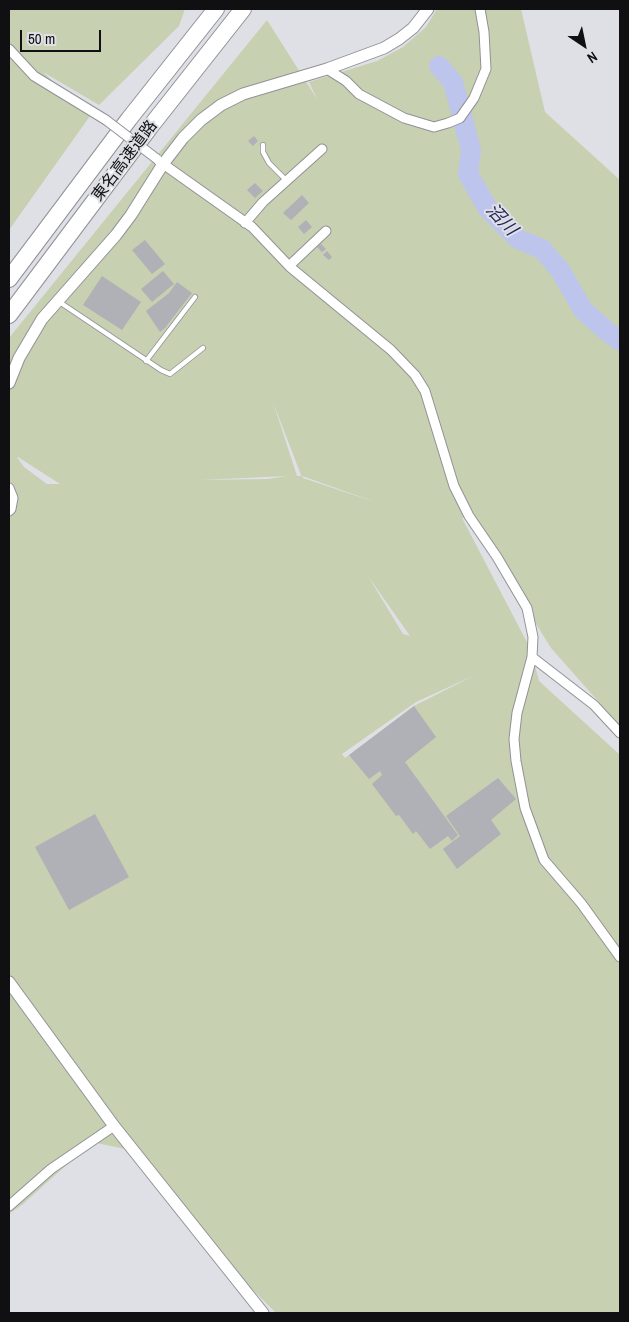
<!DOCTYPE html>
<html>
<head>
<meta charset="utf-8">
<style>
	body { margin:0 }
	#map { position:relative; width:629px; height:1322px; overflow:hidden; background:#dfe0e6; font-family:"Archivo Narrow",sans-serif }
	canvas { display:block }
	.frame { position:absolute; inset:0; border:10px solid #101013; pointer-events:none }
	.north { position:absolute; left:559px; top:20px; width:50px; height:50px; -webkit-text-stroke:4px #dfe0e6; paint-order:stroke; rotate:146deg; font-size:14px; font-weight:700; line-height:20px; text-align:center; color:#101013 }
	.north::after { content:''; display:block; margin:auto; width:18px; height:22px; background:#101013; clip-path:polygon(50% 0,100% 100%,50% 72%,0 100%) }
	.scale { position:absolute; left:20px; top:30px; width:81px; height:22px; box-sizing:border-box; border:2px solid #101013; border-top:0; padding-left:6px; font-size:15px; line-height:18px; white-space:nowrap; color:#101013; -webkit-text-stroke:4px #dfe0e6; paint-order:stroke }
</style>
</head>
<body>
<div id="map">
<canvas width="629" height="1322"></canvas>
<div class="frame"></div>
<div class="north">N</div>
<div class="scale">50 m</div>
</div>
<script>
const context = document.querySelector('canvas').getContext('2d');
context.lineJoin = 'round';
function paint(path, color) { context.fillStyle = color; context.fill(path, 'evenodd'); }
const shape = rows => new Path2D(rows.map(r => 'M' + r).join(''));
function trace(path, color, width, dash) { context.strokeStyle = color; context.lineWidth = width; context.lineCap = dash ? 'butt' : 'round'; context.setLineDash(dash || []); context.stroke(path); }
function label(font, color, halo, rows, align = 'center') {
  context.font = font + ' "Archivo Narrow","Noto Sans JP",sans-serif'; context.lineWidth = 4; context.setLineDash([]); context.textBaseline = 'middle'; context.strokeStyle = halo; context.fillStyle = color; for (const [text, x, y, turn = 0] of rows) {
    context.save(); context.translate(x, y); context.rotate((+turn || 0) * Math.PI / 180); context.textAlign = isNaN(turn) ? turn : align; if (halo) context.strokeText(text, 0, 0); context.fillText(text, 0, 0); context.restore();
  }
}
paint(shape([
	[9,9,185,9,179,26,99,105,43,72,90,116,9,230],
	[437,9,521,9,545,112,620,180,620,726,551,648,469,516,462,518,531,650,539,681,620,755,620,1313,276,1313,209,1246,125,1149,92,1142,23,1204,9,1214,9,338,267,20,317,99,309,82,377,61,403,47,426,27],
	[273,402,301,475,301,476,297,476],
	[17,457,18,457,60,484,47,484,24,467],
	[287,476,268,479,200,480],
	[302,476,381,504,303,478],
	[368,576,410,636,403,634],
	[475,675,414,706,345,758,342,754,416,702]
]), '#c7d0b0');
trace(shape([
	[439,66,453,82,471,150,468,174,488,209,518,239,542,249,560,270,583,310,609,333,620,341]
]), '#bec5ed', 20);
paint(shape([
	[254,136,258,141,253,146,248,141],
	[255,183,263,191,255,198,247,190],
	[302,195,309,203,291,220,283,213],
	[306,220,312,227,304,234,298,227],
	[145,240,165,264,152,274,132,250],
	[321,244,326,249,322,252,317,247],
	[327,251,332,257,329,260,323,255],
	[163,271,174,284,152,302,141,289],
	[102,276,141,302,122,330,83,305],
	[177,282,192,293,165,328,160,332,146,311,169,293],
	[414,706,436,737,405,762,458,835,452,841,448,836,430,849,416,831,413,834,399,815,396,816,372,784,382,775,380,771,369,779,349,755],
	[498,778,516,799,491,820,501,834,457,869,443,849,460,836,446,816],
	[95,814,129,877,69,910,35,847]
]), '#b0b1b7');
const service = shape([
	[263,145,263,152,269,163,287,181],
	[58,301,161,370,170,374,203,348],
	[146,361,195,297]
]);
const minor = shape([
	[9,49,34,76,106,120],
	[327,69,346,81,359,94,404,118,434,127,448,123,460,118,474,98,486,69,484,32,480,9],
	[159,161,252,227,290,267,391,350,415,375,425,391,454,486,469,516,497,557,527,608,533,637,532,657,517,713,514,739,516,761,525,808,544,860,581,903,620,957],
	[245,223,263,202,322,149],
	[289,266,326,231],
	[9,488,13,498,11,509,9,511],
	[532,657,594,705,620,733],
	[9,1206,51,1169,114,1126]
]);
const tertiary = shape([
	[9,383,19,358,42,319,116,235,131,215,163,164,183,138,201,120,221,105,243,94,327,69,384,48,399,39,413,28,428,9],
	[9,982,114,1126,263,1313]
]);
const motorway = shape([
	[9,279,129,119,216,9],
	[9,315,150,127,243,9]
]);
trace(service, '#919298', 6);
trace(minor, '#919298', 11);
trace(tertiary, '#919298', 13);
trace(motorway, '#919298', 18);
trace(service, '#fff', 4.5);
trace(minor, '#fff', 9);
trace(tertiary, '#fff', 11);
trace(motorway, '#fff', 16);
const minorBridge = shape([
	[106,120,157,159]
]);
trace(minorBridge, '#919298', 11, []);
trace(minorBridge, '#fff', 9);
label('16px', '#101013', '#dfe0e6', [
	["東名高速道路",125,161,-53]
]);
label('italic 18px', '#242758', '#dfe0e6', [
	["沼川",501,220,47]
]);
</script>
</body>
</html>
